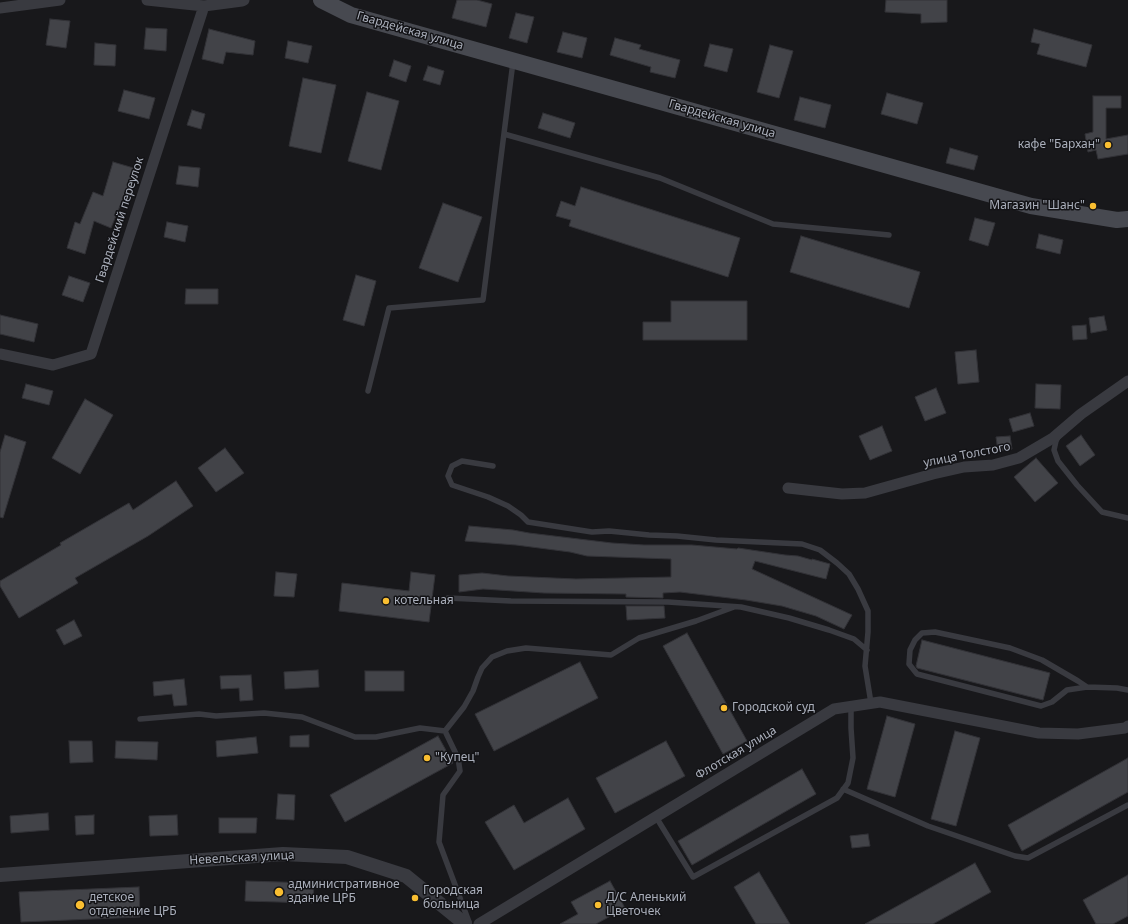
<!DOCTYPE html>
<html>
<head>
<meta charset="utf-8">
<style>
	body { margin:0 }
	canvas { display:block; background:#18181b }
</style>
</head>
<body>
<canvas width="1128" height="924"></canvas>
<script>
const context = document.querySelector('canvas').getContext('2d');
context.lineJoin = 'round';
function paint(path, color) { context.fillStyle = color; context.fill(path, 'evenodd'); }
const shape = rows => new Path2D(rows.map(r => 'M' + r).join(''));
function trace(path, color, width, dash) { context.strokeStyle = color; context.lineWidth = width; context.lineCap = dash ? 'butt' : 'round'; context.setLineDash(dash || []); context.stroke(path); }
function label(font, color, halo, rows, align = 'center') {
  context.font = font + ' "Noto Sans",sans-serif'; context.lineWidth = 3; context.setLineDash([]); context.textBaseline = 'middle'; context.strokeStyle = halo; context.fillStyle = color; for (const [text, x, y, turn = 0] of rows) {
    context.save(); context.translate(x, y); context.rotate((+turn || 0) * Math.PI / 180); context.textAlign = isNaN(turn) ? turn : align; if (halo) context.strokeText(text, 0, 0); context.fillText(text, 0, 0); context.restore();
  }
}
const building = shape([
	[457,0,477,0,492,4,486,27,452,18,457,0],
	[886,0,947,0,947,22,921,23,921,14,885,12,886,0],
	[516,13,534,17,527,43,509,38,516,13],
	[50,19,70,21,66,48,46,45,50,19],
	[146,28,167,29,166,51,144,49,146,28],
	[209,29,255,41,253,55,226,52,223,64,202,59,209,29],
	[1034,29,1092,45,1086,67,1037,54,1040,44,1031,42,1034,29],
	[563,32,587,38,582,58,557,52,563,32],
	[615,38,641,45,639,49,680,60,675,78,650,72,651,67,610,55,615,38],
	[288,41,312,46,308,63,285,58,288,41],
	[95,43,116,45,115,66,94,65,95,43],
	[710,44,733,49,727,72,704,66,710,44],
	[770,45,793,51,779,98,757,92,770,45],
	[394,60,411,66,406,82,389,76,394,60],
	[428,66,444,71,440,85,423,80,428,66],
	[303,78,336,85,321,153,289,146,303,78],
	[124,90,155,98,149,119,118,111,124,90],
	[367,92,399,101,381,170,348,161,367,92],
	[887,93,923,103,917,124,881,114,887,93],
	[1093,96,1121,96,1121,108,1106,108,1106,139,1128,135,1128,154,1098,159,1096,150,1088,152,1085,134,1093,132,1093,96],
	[800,97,831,105,825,128,794,120,800,97],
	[192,110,205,114,201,129,187,125,192,110],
	[543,113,575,123,570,138,538,128,543,113],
	[950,148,978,156,974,170,946,163,950,148],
	[113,162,137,169,132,187,128,186,111,228,94,221,85,254,67,248,75,222,80,224,93,192,103,196,113,162],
	[179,166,200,168,198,187,176,184,179,166],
	[581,187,740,238,728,277,569,226,571,220,556,216,561,201,575,206,581,187],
	[443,203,482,217,458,282,419,268,443,203],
	[975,218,995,223,988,246,969,240,975,218],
	[167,222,188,226,185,242,164,237,167,222],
	[1039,234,1063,240,1060,254,1036,248,1039,234],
	[801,236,920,272,909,308,790,272,801,236],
	[356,275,376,281,364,326,343,320,356,275],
	[69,276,90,283,83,302,62,295,69,276],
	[186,289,218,289,218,304,185,304,186,289],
	[671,301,747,301,747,340,643,340,643,322,671,322,671,301],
	[0,315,38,324,34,342,0,334,0,315],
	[1104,316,1107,330,1091,333,1089,318,1104,316],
	[1086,325,1087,339,1073,340,1072,326,1086,325],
	[976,350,979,382,958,384,955,352,976,350],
	[26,384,53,391,49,405,22,398,26,384],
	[1036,384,1061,385,1060,409,1035,408,1036,384],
	[936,388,946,413,925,421,915,397,936,388],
	[85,399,113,415,80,474,52,458,85,399],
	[1030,413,1034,426,1013,432,1009,419,1030,413],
	[882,426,892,451,870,460,859,436,882,426],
	[5,435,26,442,3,518,0,517,0,452,5,435],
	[1081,435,1095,455,1080,466,1066,446,1081,435],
	[1010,436,1012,449,998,451,996,437,1010,436],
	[225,448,244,473,216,492,198,468,225,448],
	[1036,458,1058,483,1035,502,1014,477,1036,458],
	[176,481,193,506,148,536,75,578,78,583,19,618,0,586,0,581,61,545,60,543,129,503,133,510,176,481],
	[469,526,513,530,529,533,612,543,644,545,692,545,737,549,738,548,785,555,798,556,812,560,812,559,830,564,826,579,755,561,752,569,852,615,844,629,816,616,782,606,746,600,680,592,663,593,663,598,626,597,626,594,544,593,483,589,459,592,459,575,482,573,508,576,576,579,671,577,671,559,587,556,570,552,516,545,465,541,469,526],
	[276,572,297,574,294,597,274,596,276,572],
	[411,572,435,575,429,622,339,611,342,583,409,591,411,572],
	[626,606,664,606,665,618,627,620,626,606],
	[74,620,82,636,64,645,56,630,74,620],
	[687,633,747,741,723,754,663,646,687,633],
	[922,640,1050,673,1043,700,917,668,916,666,922,640],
	[580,662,598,698,494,751,475,714,580,662],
	[318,670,319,687,285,689,284,672,318,670],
	[365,671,404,671,404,691,365,691,365,671],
	[251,675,253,700,240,701,239,688,221,689,220,676,251,675],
	[184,679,187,705,174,706,172,694,154,696,153,682,184,679],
	[887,716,915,724,895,797,867,789,887,716],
	[955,731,980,738,956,826,931,819,955,731],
	[309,735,309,747,290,747,290,736,309,735],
	[438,736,453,763,345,822,330,795,438,736],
	[256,737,258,753,217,757,216,741,256,737],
	[69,741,92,741,93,762,70,763,69,741],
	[116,741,158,742,157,760,115,758,116,741],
	[666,741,685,776,615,813,596,778,666,741],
	[1128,758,1128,792,1022,851,1008,825,1128,758],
	[802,769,816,794,692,865,678,841,802,769],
	[278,794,295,795,294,820,276,819,278,794],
	[568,798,585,829,514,870,485,822,514,805,524,823,568,798],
	[48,813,49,830,11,833,10,816,48,813],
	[94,815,94,834,76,835,75,816,94,815],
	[177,815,178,835,150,836,149,816,177,815],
	[219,818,257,818,256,833,219,833,219,818],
	[868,834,870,846,852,848,850,836,868,834],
	[975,863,991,892,933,924,865,924,975,863],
	[759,872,790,924,756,924,734,887,759,872],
	[1128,875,1128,916,1113,924,1096,924,1083,900,1128,875],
	[246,881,314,883,313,903,245,901,246,881],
	[610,881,625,908,596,924,560,924,578,914,571,902,610,881],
	[139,887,140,917,21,922,19,892,139,887]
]);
paint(building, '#424348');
trace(building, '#323237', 1);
trace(shape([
	[504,134,660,178,773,224,889,235],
	[368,391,389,308,483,300,513,62],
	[1058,437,1056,441,1054,450,1058,461,1077,485,1102,512,1128,518],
	[493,466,462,461,452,466,448,476,452,485,488,497,508,506,521,515,528,522,592,532,609,531,649,535,677,536,716,540,802,544,820,550,837,563,849,574,858,589,868,611,868,632,865,666,871,703],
	[448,598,511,601,668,602,741,607,789,618,829,630,854,639,867,650],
	[1087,687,1078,681,1042,660,1010,648,935,632,922,633,915,640,910,650,909,664,917,674,1041,706,1052,702,1067,690,1087,687,1117,688,1128,690],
	[140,719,199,714,216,716,264,713,302,717,355,737,376,737,420,728,445,731,458,758,460,771,443,795,439,842,469,922],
	[445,731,464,707,473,691,478,677,482,668,492,657,507,651,526,648,611,655,639,638,696,621,734,607],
	[843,789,928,826,1015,856,1028,858,1128,805],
	[656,817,693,877,837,798,848,783,853,758,851,728,851,706]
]), '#393a40', 5.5);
trace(shape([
	[147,0,204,6,242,1,244,0],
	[0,8,60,0],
	[0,354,53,365,91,354,204,6],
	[788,488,842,494,865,493,933,474,964,467,993,465,1019,458,1053,438,1081,414,1128,381],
	[479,924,834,709,880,702,1039,733,1078,734,1125,728,1128,726]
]), '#393a40', 11);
trace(shape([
	[0,875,283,854,347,857,406,876,465,924]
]), '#393a40', 14);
trace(shape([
	[321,0,351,15,1031,206,1117,220,1128,219]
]), '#474950', 16);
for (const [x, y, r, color] of [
	[1108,145,4,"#f9be31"],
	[1093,206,4,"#f9be31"],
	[386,601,4,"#f9be31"],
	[724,708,4,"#f9be31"],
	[427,758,4,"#f9be31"],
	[279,892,5,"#f9be31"],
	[415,898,4,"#f9be31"],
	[80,905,5,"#f9be31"],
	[598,905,4,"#f9be31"]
]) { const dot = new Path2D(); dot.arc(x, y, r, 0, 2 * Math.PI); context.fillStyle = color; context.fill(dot); trace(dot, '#131316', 1.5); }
label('12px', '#aaafbb', '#131316', [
	["Гвардейская улица",410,31,16],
	["Гвардейская улица",722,119,16],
	["Гвардейский переулок",120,220,-72],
	["улица Толстого",967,455,-11],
	["Флотская улица",736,753,-31],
	["Невельская улица",242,858,-3]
]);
label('12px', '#aaafbb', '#131316', [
	["кафе \"Бархан\"",1100,145,"right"],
	["Магазин \"Шанс\"",1085,206,"right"],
	["котельная",394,601],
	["Городской суд",732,708],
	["\"Купец\"",435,758],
	["административное",288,885],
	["здание ЦРБ",288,899],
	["Городская",423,891],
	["больница",423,905],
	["детское",89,898],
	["отделение ЦРБ",89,912],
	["Д/С Аленький",606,898],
	["Цветочек",606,912]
], 'left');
</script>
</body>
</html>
